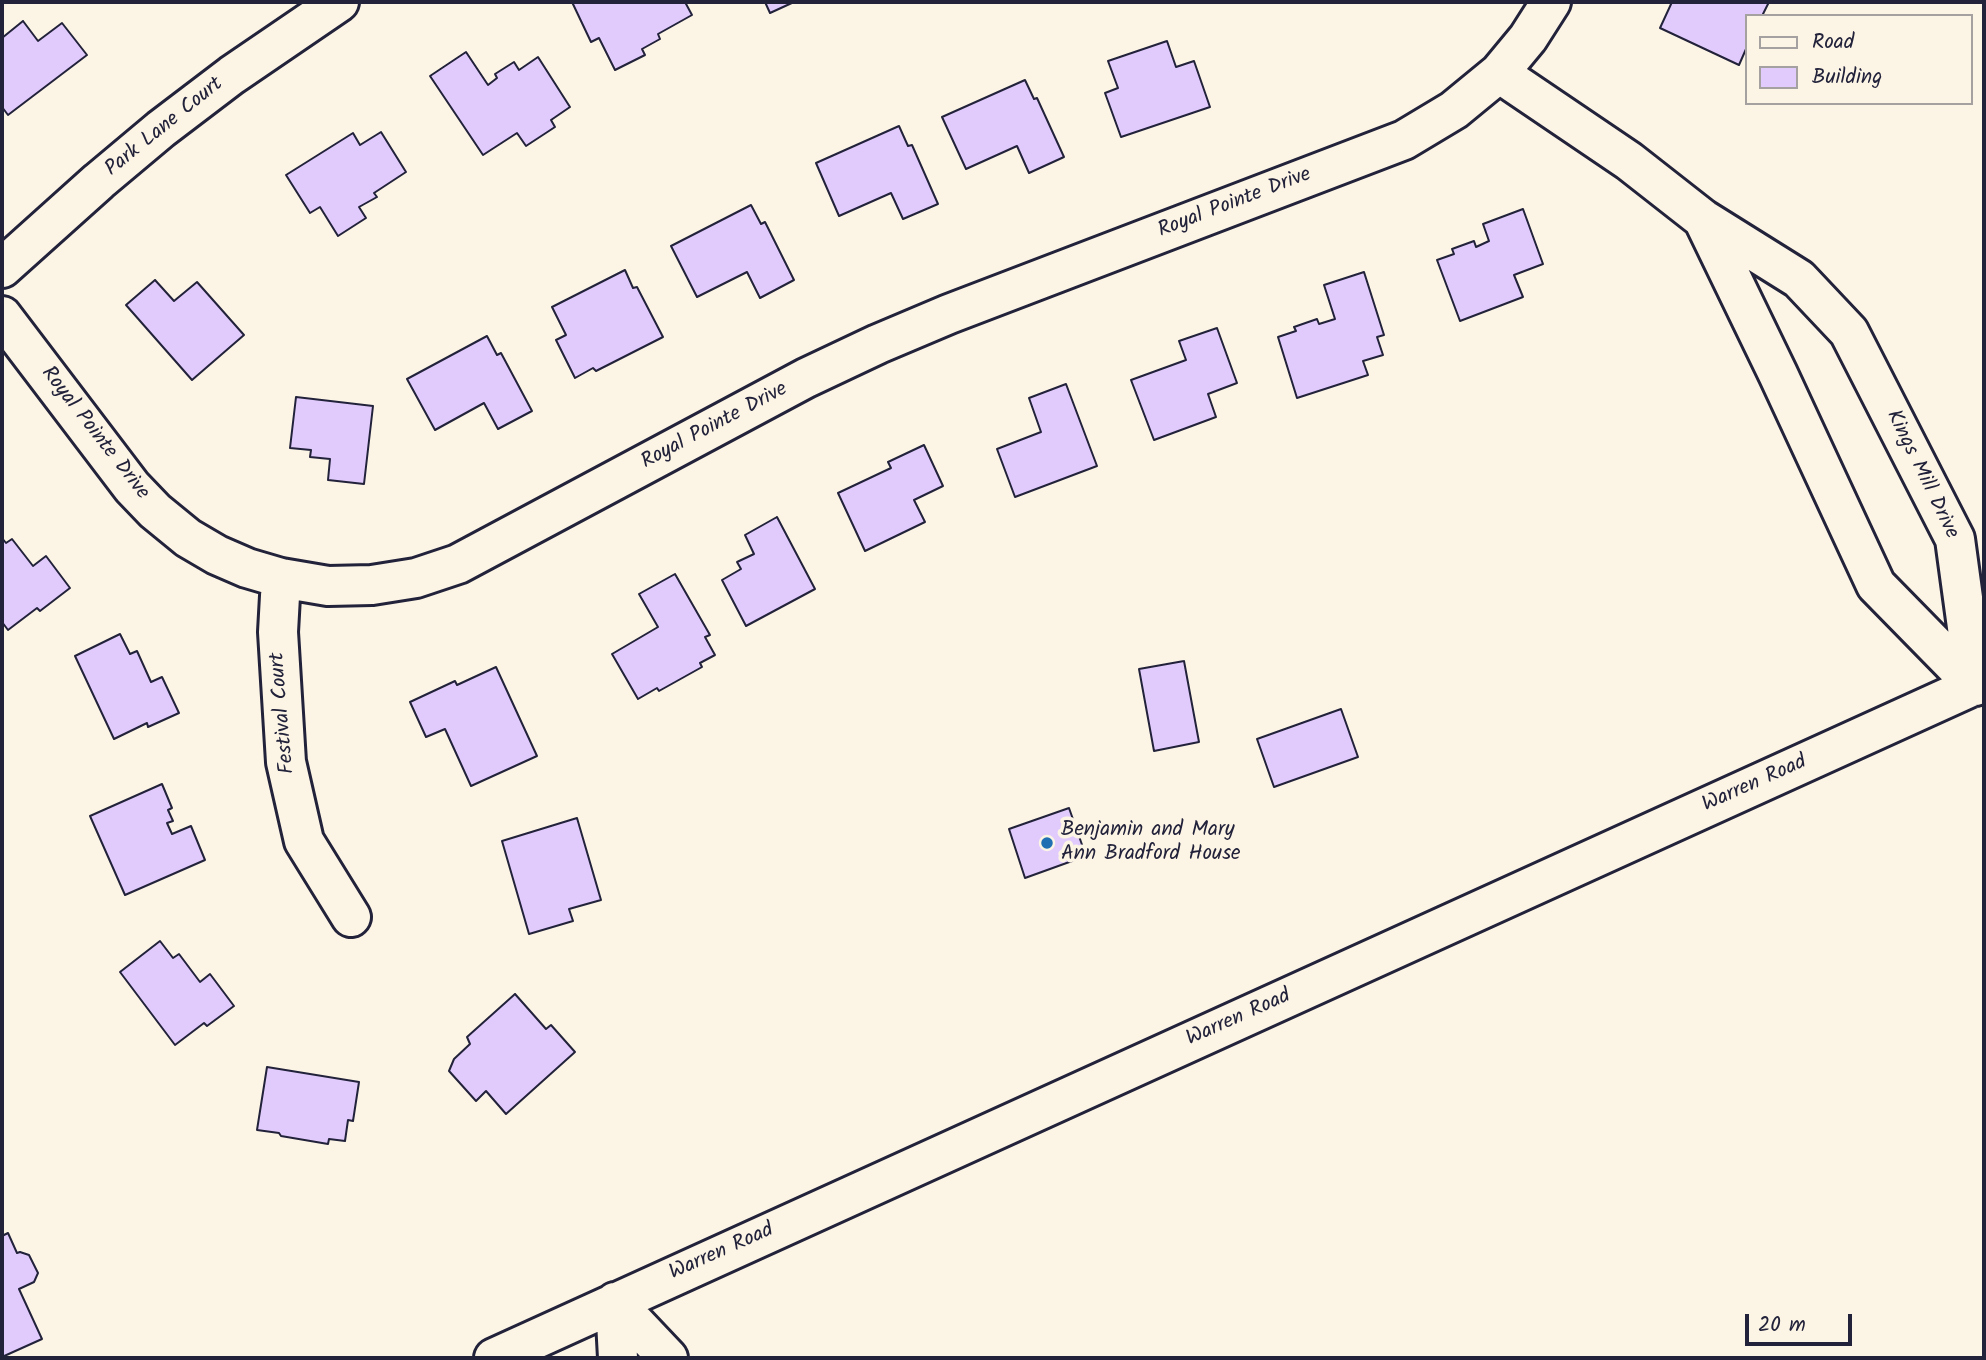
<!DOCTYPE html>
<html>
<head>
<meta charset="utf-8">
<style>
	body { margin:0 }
	#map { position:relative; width:1986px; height:1360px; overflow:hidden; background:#fcf5e5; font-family:Kalam,sans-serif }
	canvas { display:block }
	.frame { position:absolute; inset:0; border:4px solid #22223b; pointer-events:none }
	.legend { position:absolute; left:1745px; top:14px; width:228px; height:91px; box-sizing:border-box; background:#fcf5e5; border:2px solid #a5a1a1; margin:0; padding:9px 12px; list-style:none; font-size:21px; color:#22223b }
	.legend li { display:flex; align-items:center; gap:14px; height:35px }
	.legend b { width:35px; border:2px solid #a5a1a1 }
	.scale { position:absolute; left:1745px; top:1314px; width:107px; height:32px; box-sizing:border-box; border:4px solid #22223b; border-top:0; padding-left:9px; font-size:21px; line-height:24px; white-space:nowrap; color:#22223b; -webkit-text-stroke:5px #fcf5e5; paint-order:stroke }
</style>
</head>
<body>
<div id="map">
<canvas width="1986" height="1360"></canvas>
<div class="frame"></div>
<ul class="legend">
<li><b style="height:9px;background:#fcf5e5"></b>Road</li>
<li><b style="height:19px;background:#e1cbfc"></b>Building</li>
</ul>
<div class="scale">20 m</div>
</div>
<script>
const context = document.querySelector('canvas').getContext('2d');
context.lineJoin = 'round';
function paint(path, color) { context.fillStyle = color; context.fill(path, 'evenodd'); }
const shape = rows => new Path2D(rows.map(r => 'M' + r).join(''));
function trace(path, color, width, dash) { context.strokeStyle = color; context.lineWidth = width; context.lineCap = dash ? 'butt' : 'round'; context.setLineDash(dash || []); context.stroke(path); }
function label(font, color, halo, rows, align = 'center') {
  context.font = font + ' Kalam,sans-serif'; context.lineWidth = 7; context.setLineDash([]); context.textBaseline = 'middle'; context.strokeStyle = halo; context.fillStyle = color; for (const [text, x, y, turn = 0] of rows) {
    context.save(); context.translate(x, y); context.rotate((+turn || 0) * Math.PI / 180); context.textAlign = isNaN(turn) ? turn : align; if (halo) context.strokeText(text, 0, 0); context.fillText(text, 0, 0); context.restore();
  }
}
const building = shape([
	[572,2,685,2,692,15,658,34,660,39,642,49,645,55,615,70,599,38,591,42,572,2],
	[765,2,794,2,770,13,765,2],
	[1672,2,1769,2,1762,16,1746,16,1746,49,1739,65,1660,28,1672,2],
	[23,21,38,41,62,23,87,55,8,115,2,107,2,38,23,21],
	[1167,41,1176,67,1194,61,1210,107,1121,137,1105,93,1118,88,1108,61,1167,41],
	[466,52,488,85,497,78,495,74,514,62,519,70,538,57,570,107,551,120,555,127,526,146,517,133,483,155,430,76,466,52],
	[1025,80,1034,99,1037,98,1064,157,1029,173,1017,146,966,169,942,117,1025,80],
	[899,126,908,146,912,145,938,204,903,219,891,193,839,216,816,163,899,126],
	[381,132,406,172,374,193,377,197,359,207,366,218,338,236,320,207,310,213,286,175,353,133,360,145,381,132],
	[751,205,761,224,765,222,794,280,760,298,747,272,697,297,671,246,751,205],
	[1523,209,1543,264,1514,275,1523,297,1460,321,1437,260,1454,254,1452,249,1474,241,1476,247,1489,241,1483,224,1523,209],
	[625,270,633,288,637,287,663,337,596,371,593,368,575,378,556,340,566,335,552,307,625,270],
	[1364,272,1384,335,1377,337,1383,355,1363,361,1368,375,1297,398,1278,337,1296,331,1294,327,1317,319,1319,324,1335,319,1324,285,1364,272],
	[155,280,174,301,197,282,244,335,192,380,126,305,155,280],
	[1217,328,1237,383,1208,394,1216,417,1154,440,1131,380,1186,360,1179,341,1217,328],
	[487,336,497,355,501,353,532,411,498,429,484,403,435,430,407,379,487,336],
	[1066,384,1097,466,1015,497,997,449,1041,432,1029,398,1066,384],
	[296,397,373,406,364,484,328,480,330,459,310,457,311,450,290,448,296,397],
	[924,445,943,486,914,500,925,522,865,551,838,493,891,468,888,462,924,445],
	[777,517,815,589,746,626,722,580,741,569,737,562,754,554,745,535,777,517],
	[2,538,6,543,12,539,33,566,46,556,70,588,40,611,37,608,8,630,2,622,2,538],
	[675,574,710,635,705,637,715,655,700,663,702,667,659,691,657,688,638,699,612,654,658,627,639,594,675,574],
	[120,634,130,654,137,651,151,682,162,677,179,713,148,727,147,723,114,739,75,656,120,634],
	[1184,661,1199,742,1154,751,1139,669,1184,661],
	[496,667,537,756,471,786,445,729,426,737,410,702,455,681,457,685,496,667],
	[1341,709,1358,757,1274,787,1257,739,1341,709],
	[162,784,172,808,168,810,173,821,167,823,172,834,191,826,205,860,125,895,90,816,162,784],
	[1069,808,1086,856,1025,878,1009,829,1069,808],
	[577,818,601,900,569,909,573,921,529,934,502,841,577,818],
	[160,941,173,958,179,954,200,982,210,974,234,1006,207,1026,204,1023,175,1045,120,972,160,941],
	[515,994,546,1029,551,1025,575,1052,506,1114,486,1091,476,1101,449,1071,454,1059,470,1044,467,1037,515,994],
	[267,1067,359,1082,353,1121,348,1120,345,1141,329,1139,328,1144,281,1136,279,1133,257,1130,267,1067],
	[8,1233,17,1253,20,1252,29,1255,38,1273,34,1282,19,1289,42,1339,2,1357,2,1236,8,1233]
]);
paint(building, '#e1cbfc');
trace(building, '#22223b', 2);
const minor = shape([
	[1499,73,1629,161,1703,219,1799,279,1849,332,1955,539,1975,686],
	[1703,219,1778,374,1876,585,1975,686],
	[2,268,99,181,161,129,232,75,339,2],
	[2,316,132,487,155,511,188,538,217,555,247,568,281,578,328,586,372,585,416,578,458,564,806,378,878,344,949,314,1404,140,1454,110,1499,73,1528,38,1551,2],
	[281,578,278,632,286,762,304,841,351,917],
	[615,1302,668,1358],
	[615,1302,618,1358],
	[494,1358,1984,681]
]);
trace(minor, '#22223b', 44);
trace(minor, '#fcf5e5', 38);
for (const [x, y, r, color] of [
	[1047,843,7,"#1f6fb2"]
]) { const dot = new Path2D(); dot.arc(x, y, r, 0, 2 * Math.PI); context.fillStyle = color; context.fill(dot); trace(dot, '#fcf5e5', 2.5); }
label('21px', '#22223b', '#fcf5e5', [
	["Park Lane Court",165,128,-39],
	["Royal Pointe Drive",1235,204,-21],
	["Royal Pointe Drive",715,427,-28],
	["Royal Pointe Drive",94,434,52],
	["Kings Mill Drive",1921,475,64],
	["Festival Court",284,713,-95],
	["Warren Road",1755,785,-24],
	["Warren Road",1239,1019,-24],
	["Warren Road",722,1253,-24]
]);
label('21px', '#22223b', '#fcf5e5', [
	["Benjamin and Mary",1061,831],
	["Ann Bradford House",1061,855]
], 'left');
</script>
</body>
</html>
